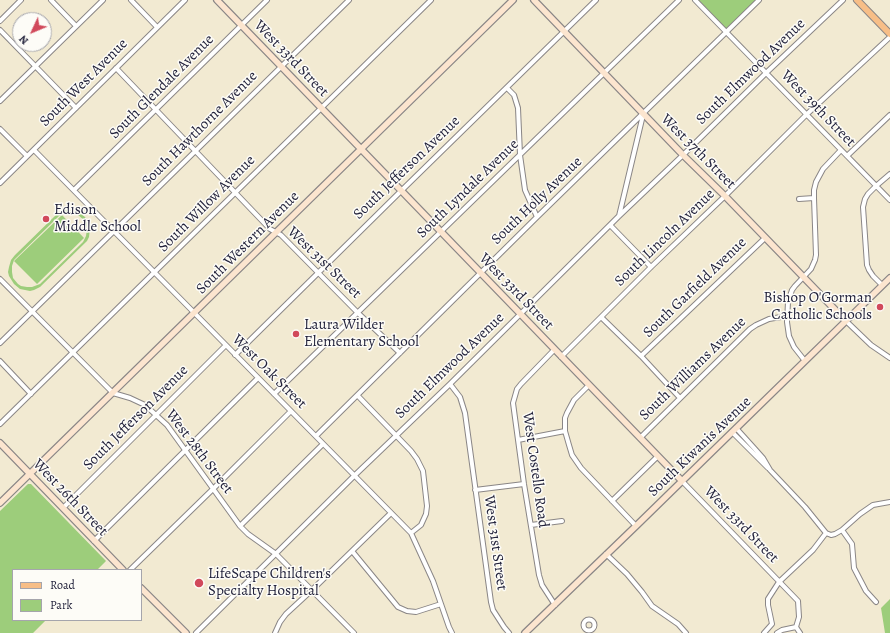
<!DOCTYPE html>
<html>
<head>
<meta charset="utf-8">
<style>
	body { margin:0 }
	#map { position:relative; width:890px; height:633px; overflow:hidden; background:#f2ead2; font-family:Alegreya,serif }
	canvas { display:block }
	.legend { position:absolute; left:12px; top:569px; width:130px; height:52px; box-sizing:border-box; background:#fdfcf7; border:1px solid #a5a5ac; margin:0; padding:5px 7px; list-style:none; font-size:12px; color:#22223b }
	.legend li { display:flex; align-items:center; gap:8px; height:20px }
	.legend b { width:20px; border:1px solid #a5a5ac }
	.north { position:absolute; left:12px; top:12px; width:40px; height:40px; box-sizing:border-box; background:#fdfcf7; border:1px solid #a5a5ac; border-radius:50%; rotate:226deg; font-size:11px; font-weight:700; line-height:16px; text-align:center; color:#22223b }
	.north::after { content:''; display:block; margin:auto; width:14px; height:18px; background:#d1495b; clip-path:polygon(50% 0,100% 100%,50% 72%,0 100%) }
</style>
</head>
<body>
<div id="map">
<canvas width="890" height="633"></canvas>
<ul class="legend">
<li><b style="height:5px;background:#f7be87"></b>Road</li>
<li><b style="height:11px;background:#9dcd7b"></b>Park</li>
</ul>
<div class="north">N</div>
</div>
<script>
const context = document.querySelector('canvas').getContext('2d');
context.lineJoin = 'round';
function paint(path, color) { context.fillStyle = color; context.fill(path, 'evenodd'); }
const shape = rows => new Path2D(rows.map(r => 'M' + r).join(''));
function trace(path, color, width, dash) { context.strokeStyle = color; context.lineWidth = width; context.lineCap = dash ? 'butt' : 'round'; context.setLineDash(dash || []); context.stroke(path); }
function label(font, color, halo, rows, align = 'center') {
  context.font = font + ' Alegreya,serif'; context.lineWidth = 3; context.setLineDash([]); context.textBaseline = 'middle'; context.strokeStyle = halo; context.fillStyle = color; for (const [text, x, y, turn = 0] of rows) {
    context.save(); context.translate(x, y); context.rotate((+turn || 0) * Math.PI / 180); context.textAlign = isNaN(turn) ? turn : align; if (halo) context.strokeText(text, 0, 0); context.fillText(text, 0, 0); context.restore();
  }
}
paint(shape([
	[695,0,759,0,726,33],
	[65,210,76,211,80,213,85,217,89,224,90,228,89,237,87,241,40,287,34,290,30,291,20,289,14,284,9,276,8,272,9,267,11,260,15,255,56,215],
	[67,213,77,214,85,221,87,229,86,236,83,242,40,284,32,287,27,287,21,286,18,284,13,278,12,272,12,266,14,260,59,216],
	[62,215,84,238,37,284,14,261],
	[28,484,31,484,106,561,97,570,13,570,13,620,46,620,33,633,0,633,0,511],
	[890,599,890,633,885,633,881,608]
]), '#9dcd7b');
const street = shape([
	[51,0,76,26],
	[131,0,157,27],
	[695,0,890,200],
	[0,21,21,0],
	[0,30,76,108],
	[116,68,270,229,281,235,358,313,400,353],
	[507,88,514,95,518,108,520,155,525,190,537,217],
	[0,101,103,0],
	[0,129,27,156],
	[34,150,411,533,433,581,449,627,452,633],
	[847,156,890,115],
	[0,183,185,0],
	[74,190,267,0],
	[799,199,814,198],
	[619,216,643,115],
	[611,226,651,267],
	[0,279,113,393,130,398,145,405,167,425,240,526,248,534,276,554,354,633],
	[882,285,873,276,869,270,867,265,863,207,865,199,868,194,876,186,890,174],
	[601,317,641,356,680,398],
	[846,321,871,345,890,358],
	[0,343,349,0],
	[554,350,521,384,517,389,513,403,524,484,539,575,542,585,555,605],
	[235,355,401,191,596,0],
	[641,356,765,238],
	[561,357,651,267,725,196,806,115,890,37],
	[0,361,31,394],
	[805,361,794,347,789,336,787,322,788,302,792,290,795,286,811,269,815,260,816,255,814,198,814,190,816,182,823,169,841,150],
	[450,384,460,397,465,413,491,602,493,610,504,627,509,633],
	[589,385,574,400,567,413,565,418,565,431,569,445,572,455,581,468,636,526],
	[274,394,679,0],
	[358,396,411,451,417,459,423,471,427,506,426,514,421,525,411,533],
	[0,424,431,0],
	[736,428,755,449,763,458,770,470,805,507,826,533],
	[732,432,768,468],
	[316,436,537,217,759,0],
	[640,438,750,329,756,325,769,319,781,317,787,317],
	[518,440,565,431],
	[682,481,798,601,799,617,796,627,800,633],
	[475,490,524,484],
	[612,501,658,456],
	[63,508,226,345],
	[531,525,562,521],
	[240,526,323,444],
	[842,530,852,544,854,568,866,591,876,602],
	[826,533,831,535,835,534,842,530,860,514,873,505,890,502],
	[94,541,258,378],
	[352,551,398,607,407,611,416,612,441,604],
	[606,554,627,574,642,592,652,606,678,624,686,633],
	[130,570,213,489,291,411],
	'583.5 625a5.5 5.5 0 1 1 11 0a5.5 5.5 0 1 1-11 0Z',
	[196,633,354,476,450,384,619,216,683,155,766,73,843,0],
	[275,633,280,622,286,614,312,590,391,513],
	[764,633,772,624,768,605,768,599,779,582,813,550,826,533],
	[777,633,782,630,796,627]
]);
const secondary = shape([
	[217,0,682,481],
	[534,0,683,155,725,196,846,321],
	[0,443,123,570],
	[0,503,513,0],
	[141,588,186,633],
	[525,633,636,526,890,278]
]);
const primary = shape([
	[857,0,890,34]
]);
trace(street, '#8a8686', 6);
trace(secondary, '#8a8686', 8);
trace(primary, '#8a8686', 8);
trace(street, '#fff', 4);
trace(secondary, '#fce5cf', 5.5);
trace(primary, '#f7be87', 6);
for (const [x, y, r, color] of [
	[46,219,4,"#d1495b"],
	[880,307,4,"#d1495b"],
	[296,334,4,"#d1495b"],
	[199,583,5,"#d1495b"]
]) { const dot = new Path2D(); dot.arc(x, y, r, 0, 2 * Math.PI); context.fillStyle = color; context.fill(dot); trace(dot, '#fdfcf7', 1.5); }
label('15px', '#22223b', '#fdfcf7', [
	["West 33rd Street",291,59,46],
	["South Elmwood Avenue",751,72,-44],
	["South West Avenue",84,83,-45],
	["South Glendale Avenue",162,87,-45],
	["West 39th Street",818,109,46],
	["South Hawthorne Avenue",200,129,-45],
	["West 37th Street",698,152,45],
	["South Jefferson Avenue",407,168,-44],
	["South Lyndale Avenue",468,189,-44],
	["South Holly Avenue",537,201,-44],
	["South Willow Avenue",207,204,-45],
	["South Lincoln Avenue",665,238,-44],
	["South Western Avenue",248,243,-45],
	["West 31st Street",324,263,44],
	["South Garfield Avenue",695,288,-44],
	["West 33rd Street",516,292,46],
	["South Elmwood Avenue",450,366,-44],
	["South Williams Avenue",693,369,-44],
	["West Oak Street",269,372,45],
	["South Jefferson Avenue",136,418,-45],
	["South Kiwanis Avenue",700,447,-44],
	["West 28th Street",199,452,53],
	["West Costello Road",535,470,82],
	["West 26th Street",70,498,46],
	["West 33rd Street",741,525,46],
	["West 31st Street",495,543,82]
]);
label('15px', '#22223b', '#fdfcf7', [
	["Edison",54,210],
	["Middle School",54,227],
	["Bishop O'Gorman",872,298,"right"],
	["Catholic Schools",872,315,"right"],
	["Laura Wilder",304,325],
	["Elementary School",304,342],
	["LifeScape Children's",208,574],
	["Specialty Hospital",208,591]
], 'left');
</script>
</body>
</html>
